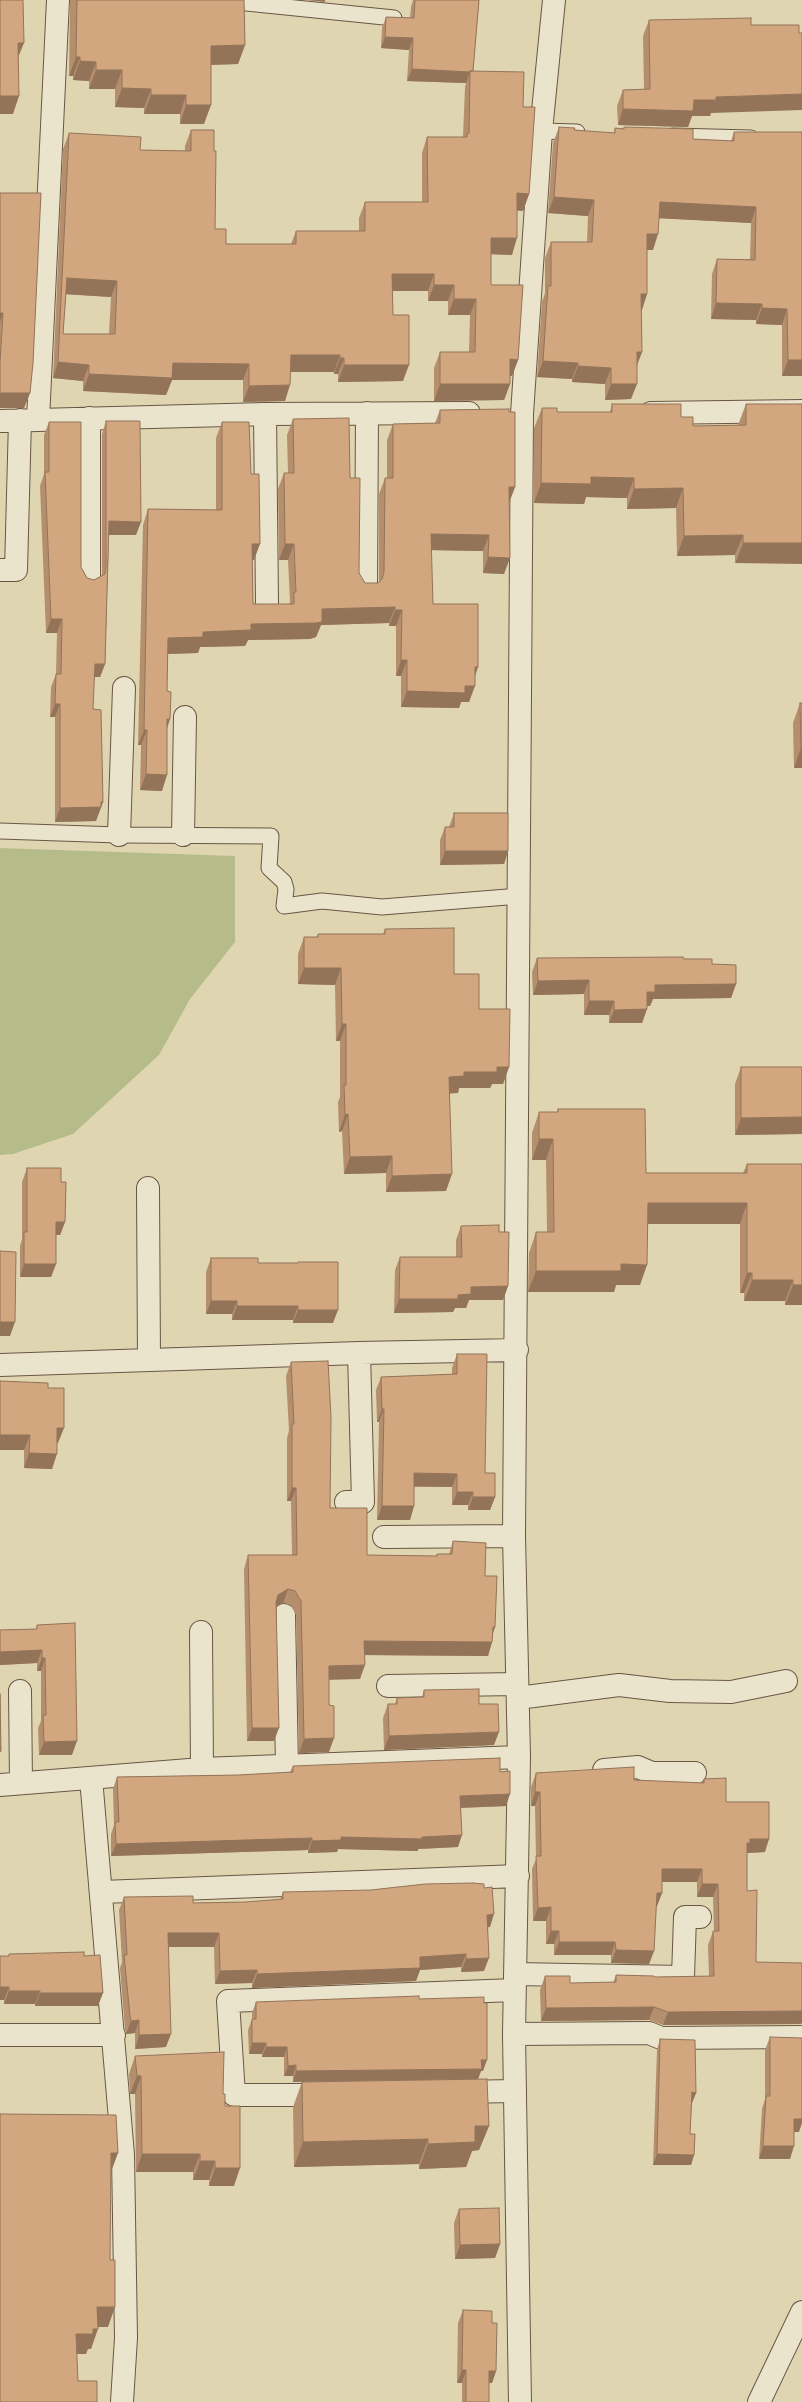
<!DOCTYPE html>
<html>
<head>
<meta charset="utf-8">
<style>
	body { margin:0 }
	canvas { display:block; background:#dfd5b1 }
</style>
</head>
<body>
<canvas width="802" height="2402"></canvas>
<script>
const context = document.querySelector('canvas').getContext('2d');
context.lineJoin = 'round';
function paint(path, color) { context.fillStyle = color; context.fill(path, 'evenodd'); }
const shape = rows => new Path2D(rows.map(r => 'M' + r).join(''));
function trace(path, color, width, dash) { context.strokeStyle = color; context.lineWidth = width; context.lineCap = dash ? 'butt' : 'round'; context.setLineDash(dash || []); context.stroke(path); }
paint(shape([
	[0,848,235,856,235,942,190,999,159,1055,73,1134,13,1154,0,1155]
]), '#b6bc89');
const service = shape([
	[217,0,394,18],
	[541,131,577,132],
	[673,136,751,138],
	[0,831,119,835,271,836,269,868,284,882,286,889,284,906,322,901,382,907,520,896]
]);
const minor = shape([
	[651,413,802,411],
	[265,414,267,603],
	[89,418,89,581],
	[38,420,58,0],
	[0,421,265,414,469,413],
	[0,570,16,570,20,420],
	[366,588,367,413],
	[119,835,124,688],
	[183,835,185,717],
	[148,1188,149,1360],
	[0,1365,359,1353,517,1350],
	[346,1502,363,1502,359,1353],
	[384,1537,514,1536],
	[284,1615,287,1766],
	[201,1632,202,1769],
	[388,1686,517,1684],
	[20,1691,21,1783],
	[518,1698,619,1685,670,1691,731,1692,786,1681],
	[604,1770,638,1767,652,1773,695,1773],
	[91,1778,123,2155,126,2338,122,2402],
	[0,1785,202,1769,519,1757],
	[102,1892,518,1876],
	[515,1974,683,1977,685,1917,700,1917],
	[514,2034,649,2033,661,2038,802,2037],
	[1,2035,114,2035],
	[458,2092,515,2091],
	[328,2095,234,2095,228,2001,514,1990],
	[520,2402,514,2034,519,1757,514,1536,522,414,541,131,554,0],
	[759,2402,802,2312]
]);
trace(service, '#6a5645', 17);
trace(minor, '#6a5645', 24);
trace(service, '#eae4cc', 15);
trace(minor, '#eae4cc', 22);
paint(shape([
	[70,0,244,0,245,45,238,64,211,65,204,124,180,124,180,114,144,114,144,108,115,107,115,89,89,89,89,81,73,80,73,76,69,76],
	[413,0,479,0,473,71,523,107,529,194,523,211,517,210,512,255,491,254,491,285,518,360,512,376,510,376,510,384,504,400,434,401,434,368,440,352,469,352,470,315,448,315,448,301,428,301,428,291,392,291,393,315,403,381,338,382,338,374,334,374,334,372,290,372,285,401,243,402,243,380,172,380,166,395,83,391,83,381,53,378,63,149,69,133,140,150,185,151,185,146,191,130,214,151,215,229,226,244,291,244,296,231,359,231,359,218,365,202,422,202,422,153,427,137,463,137,465,87,466,83,407,81,409,50,381,48,382,28,386,17,410,18,411,7],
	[66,294,111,297,109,334,63,334],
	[649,20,751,25,799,33,711,113,710,116,692,116,688,127,618,125,617,106,623,90,644,89,643,36],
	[559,127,574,130,614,133,615,128,623,129,624,127,693,139,731,141,734,132,802,132,802,376,782,376,782,325,756,324,756,320,711,319,712,274,717,259,750,259,751,223,659,218,653,250,647,250,647,294,641,310,642,352,637,364,631,399,605,400,605,384,572,382,572,379,537,377,542,302,545,293,545,258,551,242,587,242,588,216,548,213,553,143],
	[0,193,30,393,24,408,0,408],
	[612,404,681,417,693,426,738,425,746,404,802,404,735,563,735,555,677,556,676,508,627,509,627,498,586,497,584,504,534,503,534,428,542,408,557,412,610,412],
	[440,410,515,487,509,502,504,574,483,573,483,551,431,550,433,604,475,676,469,702,461,702,459,708,401,707,401,676,396,676,396,626,389,626,389,623,321,625,316,637,310,639,248,640,245,646,200,647,198,653,168,654,167,691,170,719,167,727,162,791,140,790,141,745,138,745,143,525,148,509,216,510,216,438,222,422,254,560,252,560,253,604,289,604,290,602,288,560,279,560,278,489,284,473,288,473,287,435,293,419,350,478,359,573,365,583,378,583,379,582,379,494,385,478,387,478,387,440,393,424,435,423],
	[106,421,136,535,109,535,105,664,100,677,94,677,93,709,103,802,96,821,55,822,55,717,50,717,51,687,56,674,57,633,46,633,40,486,44,474,44,435,49,422,81,567,87,578,94,580,102,576,102,434],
	[800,703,802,768,794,768,793,723],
	[454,813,508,851,504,864,440,865,440,840,445,827,449,827],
	[385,929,454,974,479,1009,509,1067,503,1084,492,1084,490,1088,459,1088,458,1093,450,1093,446,1191,386,1192,386,1173,344,1174,342,1131,339,1132,338,1102,340,1097,340,1041,336,1041,335,985,298,984,298,954,304,937,317,937,318,934,383,934],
	[537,958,684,959,712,964,736,984,731,998,653,999,650,1006,647,1006,647,1009,642,1023,609,1023,609,1015,584,1015,584,994,533,995,532,972],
	[741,1067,802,1067,802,1134,735,1135,735,1084],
	[558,1109,646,1173,743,1173,747,1164,802,1305,785,1305,785,1301,744,1301,744,1293,740,1293,740,1224,647,1224,640,1285,616,1285,614,1292,528,1292,529,1253,536,1232,547,1232,546,1160,532,1160,532,1133,539,1112,557,1112],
	[27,1168,61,1182,65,1222,60,1235,56,1235,56,1264,51,1277,20,1277,20,1246,22,1239,22,1182],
	[461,1226,499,1232,508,1286,503,1300,469,1300,466,1308,455,1308,453,1312,394,1313,395,1270,400,1257,456,1257,456,1240],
	[211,1258,258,1263,298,1263,298,1262,333,1323,293,1323,293,1320,232,1320,232,1314,206,1314,206,1272],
	[457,1354,485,1473,495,1497,490,1510,468,1510,468,1505,452,1505,452,1487,414,1487,414,1506,410,1520,377,1520,379,1422,377,1422,376,1390,381,1377,452,1374,452,1368],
	[291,1362,330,1508,367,1555,436,1556,437,1554,449,1554,453,1541,485,1576,495,1627,493,1634,492,1642,488,1656,364,1655,360,1679,329,1679,329,1752,299,1753,296,1615,290,1604,283,1603,277,1607,274,1741,247,1741,244,1569,248,1555,292,1555,291,1501,287,1501,287,1438,289,1431,286,1376],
	[48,1388,58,1443,57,1443,52,1469,24,1468,24,1450,0,1450],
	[37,1625,72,1755,39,1755,38,1728,41,1721,41,1671,37,1671,37,1663,0,1665,0,1630,36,1629],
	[424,1690,479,1704,494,1745,384,1750,383,1718,388,1704,395,1704,397,1698,422,1697],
	[293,1766,500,1772,506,1806,461,1808,458,1847,418,1849,418,1851,338,1849,337,1852,308,1853,308,1850,111,1856,111,1834,114,1825,113,1789,117,1777,238,1775,290,1772],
	[536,1773,634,1780,703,1783,704,1779,726,1802,765,1852,747,1853,747,1891,756,1962,801,2024,663,2025,649,2020,541,2021,540,1990,545,1976,570,1983,613,1983,616,1975,654,1977,709,1976,708,1945,713,1931,714,1931,713,1897,697,1897,697,1882,662,1882,662,1893,657,1906,656,1906,654,1951,649,1964,611,1963,611,1955,554,1955,554,1944,546,1944,546,1921,533,1921,532,1869,536,1859,535,1806,531,1806,531,1787],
	[283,1892,490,1927,488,1927,484,1971,461,1972,461,1967,420,1970,416,1981,252,1988,252,1983,215,1984,214,1947,168,1947,166,2047,135,2049,135,2033,126,2034,125,2029,120,1968,122,1962,119,1910,124,1897,193,1903,246,1902,280,1900],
	[9,1954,84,1956,98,2006,35,2006,35,2004,4,2004,4,2000,0,2000],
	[419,1999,483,2071,481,2071,478,2079,293,2082,293,2076,284,2076,284,2057,262,2057,262,2054,249,2054,248,2030,252,2019,252,2013,256,2002],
	[770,2037,799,2132,794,2132,790,2159,759,2159,762,2109,765,2099,765,2050],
	[660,2039,696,2093,692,2103,690,2134,694,2155,691,2165,653,2165,657,2050],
	[135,2056,223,2094,225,2106,234,2186,209,2186,209,2180,193,2180,193,2172,136,2172,135,2094,130,2094,129,2074],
	[302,2082,489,2126,479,2150,472,2151,466,2167,419,2169,419,2164,294,2167,293,2107],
	[459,2209,500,2244,495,2258,455,2259,454,2223],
	[463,2310,492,2323,496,2371,492,2383,489,2383,489,2402,462,2402,462,2383,457,2383,458,2323]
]), '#b58f6d');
paint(shape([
	[306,0,325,0,325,2],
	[385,37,413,38,409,50,381,48],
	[18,43,24,43,17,60],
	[245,45,238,64,204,65,211,46],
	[76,57,80,57,73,76,69,76],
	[80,61,96,62,89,81,73,80],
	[412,69,470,72,466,83,407,81],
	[96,70,122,70,115,89,89,89],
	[122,88,151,89,144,108,115,107],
	[802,94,802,110,711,113,710,116,692,116,688,127,618,125,623,109,716,97],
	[151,95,186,95,180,114,144,114],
	[0,96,19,96,13,114,0,114],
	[186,105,211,105,204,124,180,124],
	[517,193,529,194,523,211,512,210],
	[554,197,594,200,588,216,548,213],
	[660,202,756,207,751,223,654,218],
	[647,234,658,234,653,250,642,250],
	[491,238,517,238,512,255,485,254],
	[392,274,434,274,428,291,386,291],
	[67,278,117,281,111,297,62,294],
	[434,285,454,285,448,301,428,301],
	[641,294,647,294,642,310,635,310],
	[454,299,476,299,470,315,448,315],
	[716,303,762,304,756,320,711,319],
	[762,308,787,309,782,325,756,324],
	[0,313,3,313,0,322],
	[637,352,642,352,636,368],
	[291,355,340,355,334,372,285,372],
	[340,358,344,358,338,374,334,374],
	[510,359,518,360,512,376,504,376],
	[788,360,802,360,802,376,782,376],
	[543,361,578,363,572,379,537,377],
	[58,362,89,365,83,381,53,378],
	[173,363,249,364,243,380,172,380,166,395,83,391,89,374],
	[344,365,409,365,403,381,338,382],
	[578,366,611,368,605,384,572,382],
	[440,384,510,384,504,400,434,401],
	[611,384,637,384,631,399,605,400],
	[290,385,285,401,243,402,249,386],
	[0,393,30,393,24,408,0,408],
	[591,477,634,478,627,498,586,497,584,504,534,503,541,483],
	[509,487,515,487,509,503],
	[683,488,676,508,627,509,634,489],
	[109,521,141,522,136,535,106,535],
	[431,534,489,535,483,551,425,550],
	[743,535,735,555,677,556,684,536],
	[743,543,802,543,802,564,735,563],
	[252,544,260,544,254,560,246,560],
	[285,544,294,544,288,560,279,560],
	[488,557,510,558,504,574,483,573],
	[395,607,389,623,321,625,316,637,310,639,248,640,245,646,200,647,198,653,163,654,168,638,251,624,322,609],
	[395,610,402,610,396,626,389,626],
	[51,619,62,619,57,633,46,633],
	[401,660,407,660,401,676,396,676],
	[95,664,105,664,100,677,90,677],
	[475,667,478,667,473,683],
	[465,686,475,686,469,702,461,702,459,708,401,707,407,691],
	[55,704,60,704,55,717,50,717],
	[167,719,170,719,165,735],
	[144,730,147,730,141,745,138,745],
	[801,748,802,748,802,768,794,768],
	[146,774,167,775,162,791,140,790],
	[103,802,96,821,55,822,60,808],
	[445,851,508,851,504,864,440,865],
	[304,968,341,968,335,985,298,984],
	[589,980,584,994,533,995,538,981],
	[736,984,731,998,653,999,650,1006,642,1006,647,992,655,985],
	[589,1001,614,1001,609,1015,584,1015],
	[647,1009,642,1023,609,1023,614,1010],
	[342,1024,346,1024,340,1041,336,1041],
	[497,1067,509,1067,503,1084,492,1084,490,1088,459,1088,458,1093,443,1094,449,1077,464,1072],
	[348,1114,342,1131,339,1132,345,1115],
	[802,1117,802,1134,735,1135,741,1118],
	[539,1139,553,1139,546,1160,532,1160],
	[392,1156,386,1173,344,1174,350,1157],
	[452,1174,446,1191,386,1192,392,1176],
	[648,1203,747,1203,740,1224,640,1224],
	[56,1222,65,1222,60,1235,51,1235],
	[24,1264,56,1264,51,1277,20,1277],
	[621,1264,647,1265,640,1285,616,1285,614,1292,528,1292,536,1271],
	[747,1273,752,1273,744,1293,740,1293],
	[752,1280,793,1280,785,1301,744,1301],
	[793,1285,802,1285,802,1305,785,1305],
	[508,1286,503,1300,469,1300,466,1308,455,1308,453,1312,394,1313,399,1299,458,1295,471,1287],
	[211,1301,237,1301,232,1314,206,1314],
	[237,1306,298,1306,293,1320,232,1320],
	[298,1310,338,1310,333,1323,293,1323],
	[0,1322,15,1322,10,1336,0,1336],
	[382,1409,384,1409,379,1422,377,1422],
	[57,1428,64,1428,58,1443,52,1443],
	[0,1435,30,1435,24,1450,0,1450],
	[29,1453,57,1454,52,1469,24,1468],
	[414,1473,457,1474,452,1487,410,1486],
	[292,1488,296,1488,291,1501,287,1501],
	[457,1492,473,1492,468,1505,452,1505],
	[473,1497,495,1497,490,1510,468,1510],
	[382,1506,414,1506,410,1520,377,1520],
	[288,1589,283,1603,273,1609,278,1595],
	[493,1627,495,1627,490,1640],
	[364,1641,492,1642,488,1656,359,1655],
	[42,1650,37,1663,0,1665,0,1652],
	[42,1658,45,1658,41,1671,37,1671],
	[365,1665,360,1679,324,1680,329,1666],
	[252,1728,279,1728,274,1741,247,1741],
	[499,1732,494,1745,384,1750,389,1736],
	[334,1738,329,1752,299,1753,304,1739],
	[77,1741,72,1755,39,1755,44,1742],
	[535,1792,540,1792,535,1806,531,1806],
	[510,1794,506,1806,455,1808,460,1796],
	[462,1835,458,1847,418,1849,418,1851,338,1849,337,1852,308,1853,312,1841,341,1837,422,1837],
	[312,1838,308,1850,111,1856,116,1844],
	[750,1839,769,1839,765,1852,747,1853,747,1843],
	[662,1869,702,1869,697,1882,657,1882],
	[702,1884,718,1884,713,1897,697,1897],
	[657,1893,662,1893,657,1906,652,1906],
	[551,1907,546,1921,533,1921,538,1908],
	[494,1914,490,1927,483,1928,487,1915],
	[551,1931,559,1931,554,1944,546,1944],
	[168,1933,219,1933,214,1947,163,1947],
	[559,1942,615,1942,611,1955,554,1955],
	[616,1950,654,1951,649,1964,611,1963],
	[466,1954,461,1967,420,1970,416,1981,252,1988,257,1974,420,1957],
	[489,1958,484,1971,461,1972,466,1959],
	[257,1970,252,1983,215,1984,220,1971],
	[0,1987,9,1987,4,2000,0,2000],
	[9,1991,40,1991,35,2004,4,2004],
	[40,1993,103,1993,98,2006,35,2006],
	[654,2007,649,2020,541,2021,546,2008],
	[802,2011,802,2023,801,2024,663,2025,668,2012],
	[139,2020,135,2033,126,2034,131,2021],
	[171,2034,166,2047,135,2049,139,2035],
	[252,2043,266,2043,262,2054,249,2054],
	[266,2047,287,2047,284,2057,262,2057],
	[481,2060,487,2060,483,2071,481,2071,478,2079,293,2082,296,2071],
	[296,2065,293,2076,284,2076,288,2066],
	[137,2076,141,2076,135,2094,130,2094],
	[692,2092,696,2093,692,2103,688,2103],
	[794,2119,802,2119,802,2123,799,2132,790,2132],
	[475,2126,489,2126,479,2150,472,2151,466,2167,419,2169,428,2144],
	[428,2139,419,2164,294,2167,303,2142],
	[763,2146,794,2146,790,2159,759,2159],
	[111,2153,118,2153,111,2172],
	[142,2154,200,2154,193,2172,136,2172],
	[657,2154,694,2155,691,2165,653,2165],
	[200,2161,215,2161,209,2180,193,2180],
	[215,2168,240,2168,234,2186,209,2186],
	[500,2244,495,2258,455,2259,460,2245],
	[97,2307,115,2307,108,2327,90,2327],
	[93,2329,98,2329,91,2349,88,2349,86,2354,69,2354,76,2334],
	[462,2370,466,2370,462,2383,457,2383],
	[489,2371,496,2371,492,2383,485,2383]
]), '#937459');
const building = shape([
	[0,0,23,0,24,43,18,43,19,96,0,96,0,0],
	[77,0,244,0,245,45,211,46,211,105,186,105,186,95,151,95,151,89,122,88,122,70,96,70,96,62,80,61,80,57,76,57,77,0],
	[415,0,479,0,473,71,470,71,470,72,412,69,413,38,385,37,386,17,414,18,415,0],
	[751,18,751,25,799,25,799,33,802,33,802,94,716,97,716,100,694,100,693,111,623,109,623,90,650,89,649,20,751,18],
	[470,71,524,72,523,107,535,107,529,194,517,193,517,238,491,238,491,285,523,285,518,360,510,359,510,384,440,384,440,352,475,352,476,299,454,299,454,285,434,285,434,274,392,274,393,315,409,315,409,365,344,365,344,358,340,358,340,355,291,355,290,385,249,386,249,364,173,363,172,378,89,374,89,365,58,362,69,133,141,137,140,150,191,151,191,130,214,130,214,151,216,151,215,229,226,229,226,244,296,244,296,231,365,231,365,202,428,202,427,137,467,137,467,133,469,133,470,71],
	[67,278,117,281,115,334,63,334,67,278],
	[559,127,575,128,574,130,615,133,615,128,624,129,624,127,693,129,693,139,734,141,734,132,802,132,802,360,788,360,787,309,762,308,762,304,716,303,717,259,755,260,756,207,660,202,658,234,647,234,647,294,641,294,642,352,637,352,637,384,611,384,611,368,578,366,578,363,543,361,548,286,551,286,551,242,592,242,594,200,554,197,559,127],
	[0,193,41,193,33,363,30,393,0,393,0,363,3,313,0,313,0,193],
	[612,404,681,404,681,417,693,417,693,426,746,425,746,404,802,404,802,543,743,543,743,535,684,536,683,488,634,489,634,478,591,477,591,484,541,483,542,408,557,408,557,412,612,412,612,404],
	[509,409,509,412,515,412,515,487,509,487,510,558,488,557,489,535,431,534,433,604,478,604,478,667,475,667,475,686,465,686,465,693,407,691,407,660,401,660,402,610,395,610,395,607,322,609,322,622,316,623,251,624,251,630,203,632,203,637,168,638,167,691,171,692,170,719,167,719,167,775,146,774,147,730,144,730,148,509,222,510,222,422,249,422,251,474,259,474,260,544,252,544,253,604,294,604,294,592,296,592,294,544,285,544,284,473,294,473,293,419,349,418,350,478,360,478,359,573,365,583,378,583,382,579,384,572,385,478,393,478,393,424,440,423,440,410,509,409],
	[106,421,140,421,141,522,109,521,105,664,95,664,93,709,101,710,103,802,101,802,101,807,60,808,60,704,55,704,56,674,61,674,62,619,51,619,45,472,49,472,49,422,81,422,81,567,87,578,94,580,105,574,106,567,106,421],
	[800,703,802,703,802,748,801,748,800,703],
	[454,813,508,813,508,851,445,851,445,827,454,827,454,813],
	[454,928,454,974,479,974,479,1009,510,1009,509,1067,497,1067,497,1072,464,1072,464,1076,449,1077,452,1174,392,1176,392,1156,350,1157,348,1114,345,1115,344,1085,346,1085,346,1024,342,1024,341,968,304,968,304,937,318,937,318,934,385,934,385,929,454,928],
	[683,957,684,959,712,959,712,964,736,965,736,984,655,985,655,992,647,992,647,1009,614,1010,614,1001,589,1001,589,980,538,981,537,958,683,957],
	[741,1067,802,1067,802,1117,741,1118,741,1067],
	[558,1109,645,1109,646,1173,747,1173,747,1164,802,1164,802,1285,793,1285,793,1280,752,1280,752,1273,747,1273,747,1203,648,1203,647,1265,621,1264,621,1271,536,1271,536,1232,554,1232,553,1139,539,1139,539,1112,558,1112,558,1109],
	[27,1168,61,1168,61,1182,66,1182,65,1222,56,1222,56,1264,24,1264,24,1232,27,1232,27,1168],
	[499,1225,499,1232,509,1232,508,1286,471,1287,471,1294,458,1295,458,1299,399,1299,400,1257,462,1257,461,1226,499,1225],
	[0,1251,16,1252,15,1322,0,1322,0,1251],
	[211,1258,258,1258,258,1263,298,1263,298,1262,338,1262,338,1310,298,1310,298,1306,237,1306,237,1301,211,1301,211,1258],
	[457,1354,487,1354,485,1473,495,1473,495,1497,473,1497,473,1492,457,1492,457,1474,414,1473,414,1506,382,1506,384,1409,382,1409,381,1377,457,1374,457,1354],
	[328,1361,331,1417,330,1508,367,1508,367,1555,437,1556,437,1554,452,1554,453,1541,486,1543,485,1576,497,1576,495,1627,493,1627,492,1642,364,1641,365,1665,329,1666,329,1705,334,1706,334,1738,304,1739,301,1601,295,1591,288,1589,278,1595,276,1602,279,1728,252,1728,248,1555,297,1555,296,1488,292,1488,292,1424,294,1424,291,1362,328,1361],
	[0,1381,48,1383,48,1388,64,1388,64,1428,57,1428,57,1454,29,1453,30,1435,0,1435,0,1381],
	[75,1623,77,1741,44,1742,43,1715,46,1715,45,1658,42,1658,42,1650,0,1652,0,1630,37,1629,37,1625,75,1623],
	[479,1689,479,1704,498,1704,499,1732,389,1736,388,1704,397,1704,397,1698,424,1697,424,1690,479,1689],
	[0,1694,1,1751,0,1752,0,1694],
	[500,1758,500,1772,510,1771,510,1794,460,1796,462,1835,422,1837,422,1839,341,1837,341,1840,312,1841,312,1838,116,1844,115,1822,119,1822,117,1777,238,1775,293,1772,293,1766,500,1758],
	[634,1767,634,1780,704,1783,704,1779,726,1778,726,1802,769,1802,769,1839,750,1839,750,1843,747,1843,747,1891,757,1890,756,1962,802,1963,802,2011,668,2012,654,2007,546,2008,545,1976,570,1976,570,1983,616,1982,616,1975,654,1976,654,1977,714,1976,713,1931,719,1931,718,1884,702,1884,702,1869,662,1869,662,1893,657,1893,654,1951,616,1950,615,1942,559,1942,559,1931,551,1931,551,1907,538,1908,536,1856,541,1856,540,1792,535,1792,536,1773,634,1767],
	[473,1883,484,1884,484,1888,492,1887,494,1914,487,1915,489,1958,466,1959,466,1954,420,1957,420,1968,257,1974,257,1970,220,1971,219,1933,168,1933,171,2034,139,2035,139,2020,131,2021,130,2016,124,1955,127,1955,124,1897,193,1896,193,1903,246,1902,283,1899,283,1892,371,1890,425,1884,473,1883],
	[84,1952,84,1956,100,1955,103,1993,40,1993,40,1991,9,1991,9,1987,0,1987,0,1956,9,1956,9,1954,84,1952],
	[419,1996,419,1999,484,1997,484,2003,487,2003,487,2060,481,2060,482,2069,296,2071,296,2065,288,2066,287,2047,266,2047,266,2043,252,2043,252,2019,256,2019,256,2002,419,1996],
	[770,2037,802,2038,802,2119,794,2119,794,2146,763,2146,766,2096,770,2096,770,2037],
	[660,2039,695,2040,696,2093,692,2092,690,2134,695,2134,694,2155,657,2154,660,2039],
	[224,2052,223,2094,225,2094,225,2106,240,2106,240,2168,215,2168,215,2161,200,2161,200,2154,142,2154,141,2076,137,2076,135,2056,224,2052],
	[487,2079,489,2126,475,2126,475,2142,428,2144,428,2139,303,2142,302,2082,487,2079],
	[0,2114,116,2115,118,2153,111,2153,110,2260,115,2260,115,2307,97,2307,98,2329,93,2329,93,2334,76,2334,78,2381,97,2381,97,2402,0,2402,0,2114],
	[499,2208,500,2244,460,2245,459,2209,499,2208],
	[463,2310,492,2311,492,2323,497,2323,496,2371,489,2371,489,2402,466,2402,466,2370,462,2370,463,2310]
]);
paint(building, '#d2a67f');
trace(building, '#937459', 1);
</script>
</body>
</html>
